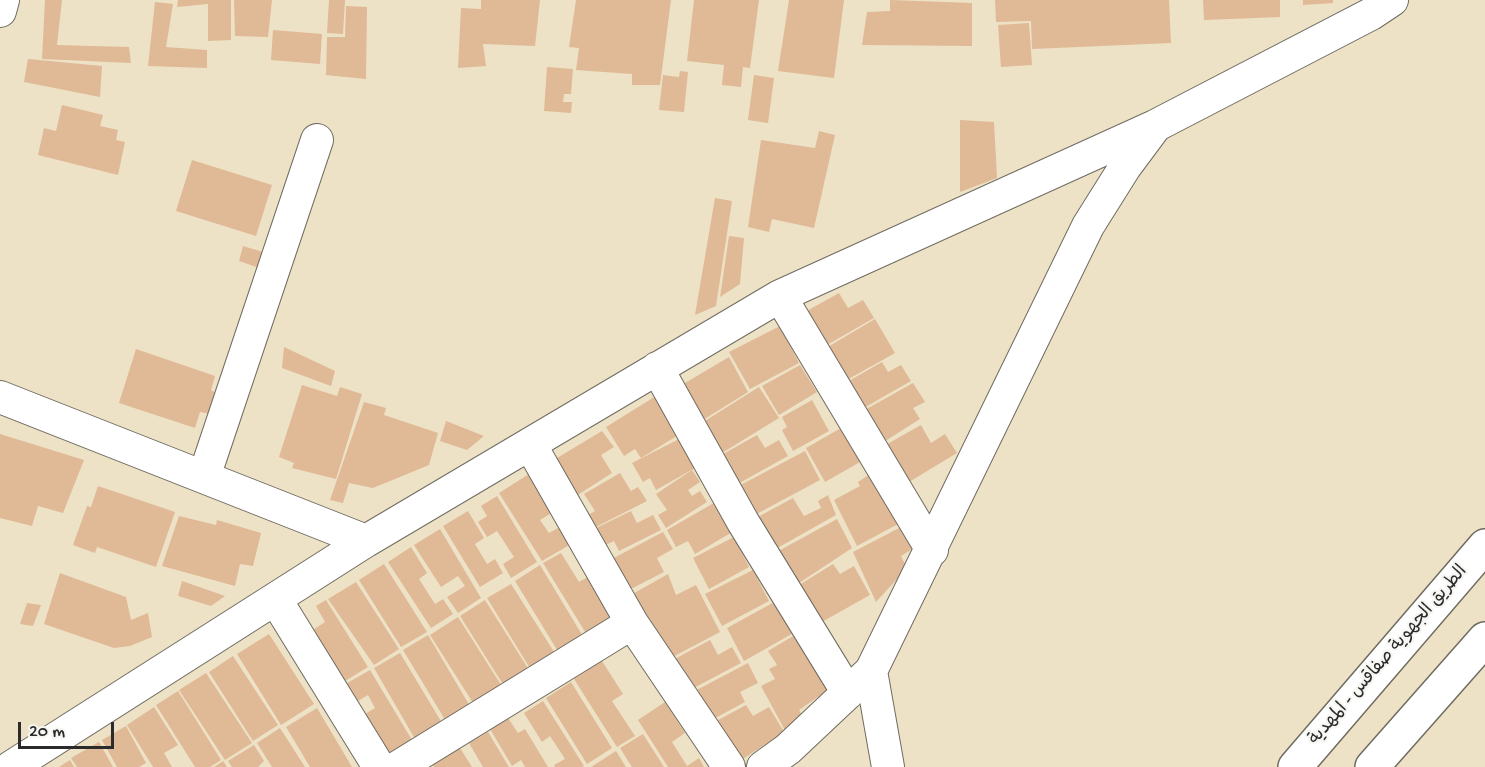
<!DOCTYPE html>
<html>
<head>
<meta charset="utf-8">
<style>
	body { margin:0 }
	#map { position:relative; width:1485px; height:767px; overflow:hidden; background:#ede2c5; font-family:"Gochi Hand",sans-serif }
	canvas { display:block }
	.scale { position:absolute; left:18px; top:722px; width:96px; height:27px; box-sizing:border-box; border:3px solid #2b2b2b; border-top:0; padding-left:8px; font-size:18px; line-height:21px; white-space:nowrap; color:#2b2b2b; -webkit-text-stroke:4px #f6f6f2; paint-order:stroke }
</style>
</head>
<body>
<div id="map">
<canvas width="1485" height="767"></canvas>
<div class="scale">20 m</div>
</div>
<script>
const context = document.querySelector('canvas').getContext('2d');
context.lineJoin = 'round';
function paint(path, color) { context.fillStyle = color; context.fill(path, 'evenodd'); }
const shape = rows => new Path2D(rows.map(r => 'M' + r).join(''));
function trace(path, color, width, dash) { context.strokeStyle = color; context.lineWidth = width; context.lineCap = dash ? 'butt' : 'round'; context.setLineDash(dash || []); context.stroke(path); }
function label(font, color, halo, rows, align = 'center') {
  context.font = font + ' "Gochi Hand","Playpen Sans Arabic",sans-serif'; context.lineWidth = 4.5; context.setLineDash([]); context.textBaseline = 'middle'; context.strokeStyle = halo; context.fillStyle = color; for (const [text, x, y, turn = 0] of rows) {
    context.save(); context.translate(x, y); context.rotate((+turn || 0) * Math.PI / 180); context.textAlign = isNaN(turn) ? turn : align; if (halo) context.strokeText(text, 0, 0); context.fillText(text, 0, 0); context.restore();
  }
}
paint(shape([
	[45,0,62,0,57,45,129,47,131,63,42,59],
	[178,0,231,0,231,40,208,41,208,4,177,7],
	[234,0,272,0,268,37,235,36],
	[329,0,345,0,343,34,327,33],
	[481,0,540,0,535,46,483,44,486,66,458,68,461,8,481,9],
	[576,0,671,0,660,85,632,85,632,74,576,70,579,48,569,47],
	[694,0,759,0,750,68,743,67,741,87,722,85,724,65,687,61],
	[789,0,844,0,834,78,778,71],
	[890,0,972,3,972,46,862,45,867,12,890,11],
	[995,0,1169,0,1171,43,1032,49,1031,21,996,22],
	[1203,0,1280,0,1280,17,1204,20],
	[1303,0,1333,0,1333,3,1303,5],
	[155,2,173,4,166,47,207,50,207,68,148,66],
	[346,6,367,7,366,79,326,75,327,37,345,37],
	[1029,23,1032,65,1001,67,998,25],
	[273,30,322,34,320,64,271,60],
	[28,59,102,66,100,97,24,82],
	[547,67,573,69,571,94,564,94,563,102,572,102,571,113,544,111],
	[680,71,688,72,684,112,659,110,663,75,679,77],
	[754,75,774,78,768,123,748,120],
	[62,105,103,115,100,126,118,130,116,140,125,142,118,175,38,155,44,128,56,131],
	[960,120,994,122,997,178,960,192],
	[819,131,835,135,814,228,772,219,769,232,748,227,761,140,815,148],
	[192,160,272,185,256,236,176,211],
	[715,198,732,201,716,306,695,315],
	[729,236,744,238,740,284,720,297],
	[243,246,273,255,268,271,239,261],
	[839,293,848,308,863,300,874,318,825,346,805,312],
	[875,319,895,353,845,381,826,348],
	[780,326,799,363,750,389,729,352],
	[284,347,335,371,331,386,282,368],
	[136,349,215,376,211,390,216,393,211,414,200,412,195,428,119,403],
	[729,357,748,392,698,423,680,386],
	[882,362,888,372,901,365,911,381,862,409,847,382],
	[800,365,817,392,779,415,762,386],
	[913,383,925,402,913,408,920,419,882,443,863,411],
	[302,385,337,396,340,387,362,394,336,479,292,468,294,463,279,457],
	[759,387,779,418,717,456,700,424],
	[656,396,680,434,641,458,635,449,624,456,606,427],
	[812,400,829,431,793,451,782,430,787,427,782,417],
	[364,402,386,408,384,415,438,433,429,465,373,488,349,483,343,503,330,500],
	[446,421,484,436,467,450,440,441],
	[921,425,931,443,945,434,957,453,904,485,884,446],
	[841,428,860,462,825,482,806,448],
	[602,431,614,447,601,455,612,473,573,498,552,461],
	[0,434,84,460,63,513,38,506,32,526,0,518],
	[757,435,765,448,779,440,788,456,734,486,718,457],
	[679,439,695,468,656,490,650,478,643,482,632,463],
	[805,451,820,480,749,518,733,489],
	[692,470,700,482,688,490,692,496,700,491,707,502,666,528,658,515,667,510,656,494],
	[620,473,631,491,638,487,647,501,592,529,586,516,595,511,584,494],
	[529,474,553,512,540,520,549,533,560,527,571,544,542,561,499,493],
	[870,474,898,524,857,546,834,500,860,486,858,482],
	[98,486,175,512,156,567,97,547,95,553,73,545,87,506,91,507],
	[828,495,836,515,772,551,754,519,793,498,804,516,821,508,818,501],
	[497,496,537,562,511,578,503,564,514,557,497,531,487,537,478,522,487,516,481,506],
	[719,500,734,531,695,554,688,541,676,547,667,530],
	[468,511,484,538,475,544,487,564,495,559,503,573,480,587,443,526],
	[631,511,637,523,653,515,661,530,619,551,614,541,599,548,590,531],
	[179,516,216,525,217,520,261,533,253,566,240,564,235,586,162,566],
	[837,519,852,548,793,587,773,554],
	[903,526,914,548,901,556,907,568,876,602,853,552],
	[440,529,481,598,458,613,447,597,465,586,458,576,441,587,414,545],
	[663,532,673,549,657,558,664,572,627,591,610,560],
	[734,537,749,567,709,589,693,558],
	[411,547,427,573,419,579,435,604,443,599,453,614,431,628,388,562],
	[561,553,579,582,591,575,616,617,587,635,543,563],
	[384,564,427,632,401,647,359,580],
	[833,564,840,574,854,566,870,595,820,623,796,587],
	[540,565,584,638,559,653,515,581],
	[753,570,769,601,722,626,705,594],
	[60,573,126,597,131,620,148,613,152,637,130,646,114,648,44,624],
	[668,574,676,595,696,585,720,632,665,661,629,596],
	[182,581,225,596,211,606,178,596],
	[356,582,399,649,374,665,328,599],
	[511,584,556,655,531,670,487,598],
	[326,600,368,667,337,686,305,635,325,622,316,606],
	[485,600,529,670,504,686,460,616],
	[778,600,797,631,744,661,727,628],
	[27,603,41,605,33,626,20,624],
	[458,617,503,688,475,706,430,635],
	[800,632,831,688,799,710,805,721,787,734,761,686,775,679,769,669,777,665,768,651],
	[269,634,314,704,281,725,237,654],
	[428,635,471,708,447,723,403,650],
	[710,640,718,655,732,647,741,663,688,691,671,661],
	[400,653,442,723,415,739,374,668],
	[233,656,278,725,253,741,209,672],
	[602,661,623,694,612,701,635,736,617,747,574,679],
	[748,663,758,683,740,692,745,702,704,724,689,694],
	[370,670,412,740,384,757,360,717,375,708,368,695,353,704,342,686],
	[206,673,252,743,225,760,179,690],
	[571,682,612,748,587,764,546,698],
	[178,691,221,760,210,767,195,767,156,705],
	[543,701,584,766,582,767,555,767,554,765,565,759,550,736,542,742,524,713],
	[665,702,685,733,672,742,687,766,699,758,704,767,668,767,638,720],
	[746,705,753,716,769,707,784,732,732,766,707,726],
	[154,707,178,745,164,753,172,767,153,767,127,725],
	[317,708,352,767,310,767,286,727],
	[508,718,518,733,525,729,548,767,525,767,521,760,512,766,490,729],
	[126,726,146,763,139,767,117,767,102,740],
	[280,728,305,767,272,767,257,743],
	[488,732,509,767,483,767,469,743],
	[643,734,664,767,632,767,620,748],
	[99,742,113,767,77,767,71,758],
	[254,745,264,761,258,767,232,767,228,761],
	[460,748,472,767,434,767,433,765],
	[616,751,626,767,591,767],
	[70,760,74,767,59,767],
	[223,761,227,767,214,767]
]), '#e0b997');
const minor = shape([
	[0,11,3,0],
	[780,296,932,550],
	[657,368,743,522,848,693],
	[0,397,366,541],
	[531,446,632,623,729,767],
	[204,477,317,140],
	[276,600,379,767],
	[871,671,888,767],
	[11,767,366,541,780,296,1155,126,1371,14,1392,0],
	[398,767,632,623],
	[763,767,788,749,871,671,1088,226,1125,167,1154,128]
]);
const primary = shape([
	[1295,767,1485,546],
	[1372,767,1485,639]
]);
trace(minor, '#6f6b61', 34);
trace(primary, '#6f6b61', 36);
trace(minor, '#fff', 32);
trace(primary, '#fff', 33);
label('18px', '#2b2b2b', '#f6f6f2', [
	["الطريق الجهوية صفاقس - المهدية",1389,656,-49]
]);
</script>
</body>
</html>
